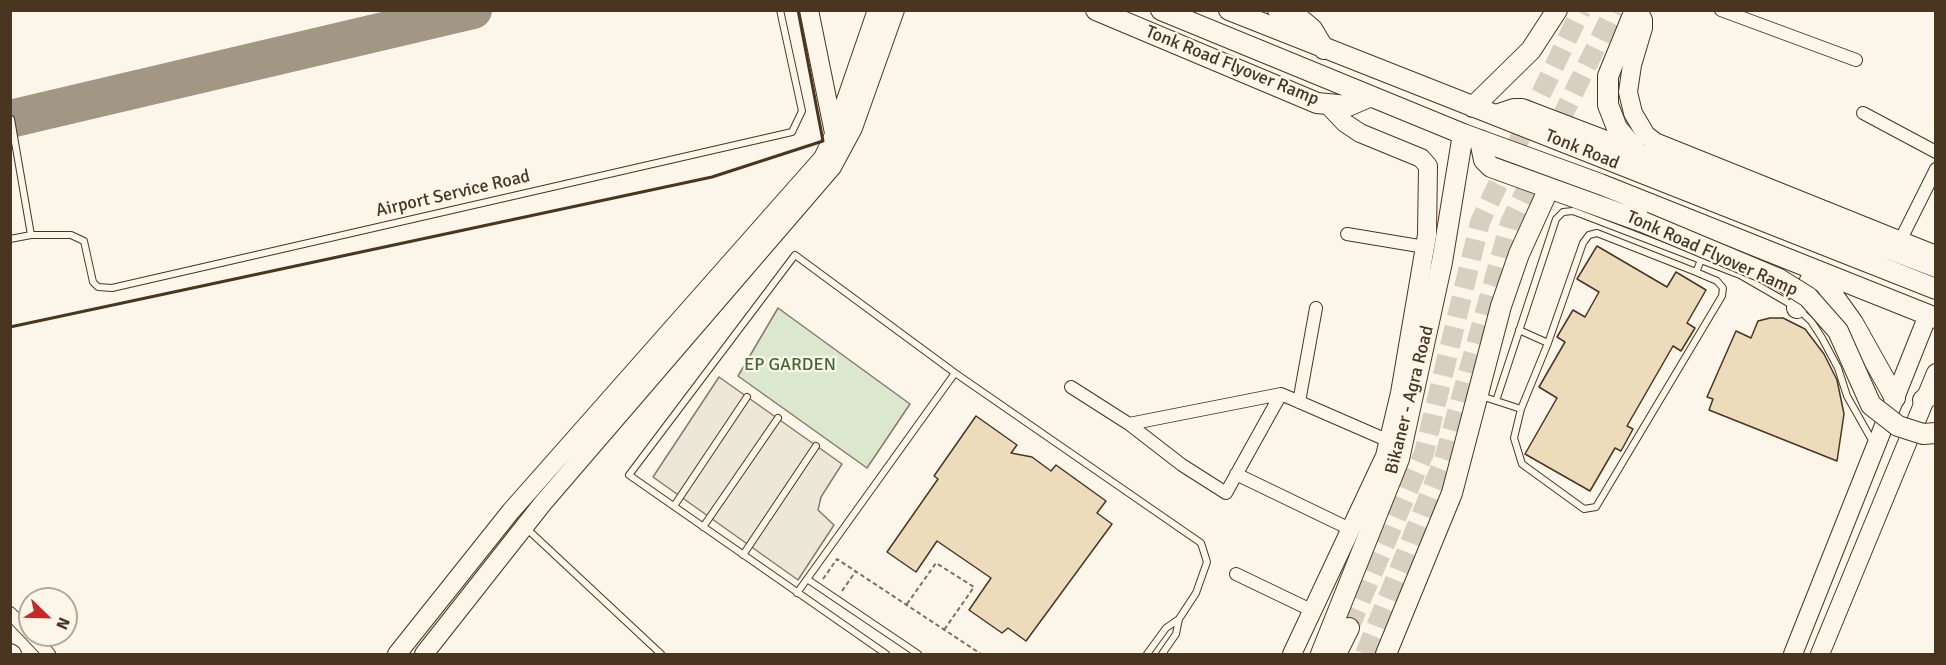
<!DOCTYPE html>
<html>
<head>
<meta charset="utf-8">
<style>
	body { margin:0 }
	#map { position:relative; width:1946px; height:665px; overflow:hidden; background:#fbf6e9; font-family:Signika,sans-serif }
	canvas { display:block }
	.frame { position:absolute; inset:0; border:12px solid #4a3520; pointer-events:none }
	.north { position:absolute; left:18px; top:587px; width:60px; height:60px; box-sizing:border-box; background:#fbf6e9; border:2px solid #b4a999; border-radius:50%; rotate:113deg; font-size:16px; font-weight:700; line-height:24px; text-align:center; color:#4a3520 }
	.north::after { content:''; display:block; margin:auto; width:21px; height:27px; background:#c62828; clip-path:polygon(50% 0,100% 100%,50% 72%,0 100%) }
</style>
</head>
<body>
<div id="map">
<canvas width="1946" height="665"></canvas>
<div class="frame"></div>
<div class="north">N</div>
</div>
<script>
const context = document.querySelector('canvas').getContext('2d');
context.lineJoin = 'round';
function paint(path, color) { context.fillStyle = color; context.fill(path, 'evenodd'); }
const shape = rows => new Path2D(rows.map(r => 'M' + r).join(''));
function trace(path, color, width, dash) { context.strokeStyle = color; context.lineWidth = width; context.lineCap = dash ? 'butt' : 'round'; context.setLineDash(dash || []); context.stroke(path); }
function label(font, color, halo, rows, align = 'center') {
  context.font = font + ' Signika,sans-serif'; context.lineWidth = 4.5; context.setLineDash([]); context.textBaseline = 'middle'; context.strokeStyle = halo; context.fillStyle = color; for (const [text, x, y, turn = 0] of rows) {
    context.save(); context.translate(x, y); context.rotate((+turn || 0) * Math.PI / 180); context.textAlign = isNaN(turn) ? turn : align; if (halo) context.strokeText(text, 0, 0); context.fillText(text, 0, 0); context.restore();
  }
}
const green = shape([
	[778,308,910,404,867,468,738,376,778,308]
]);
paint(green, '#dce7d0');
trace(green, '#887966', 1.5);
const parking = shape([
	[719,377,842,464,821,497,818,510,834,525,798,580,653,477,719,377]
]);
paint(parking, '#ede7d9');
trace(parking, '#887966', 1.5);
trace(shape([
	[10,119,473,10]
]), '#a29684', 38);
const building = shape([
	[1597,246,1667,287,1676,272,1706,290,1687,323,1695,328,1681,351,1673,346,1627,426,1633,429,1621,451,1615,448,1590,491,1525,454,1557,398,1539,387,1565,342,1557,337,1573,310,1585,317,1599,292,1577,279,1597,246],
	[1770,318,1783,318,1805,329,1824,354,1837,380,1844,414,1837,461,1709,410,1713,399,1707,397,1736,331,1751,338,1758,321,1770,318],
	[976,416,1017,445,1011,453,1032,457,1051,471,1056,465,1106,501,1097,513,1112,524,1026,641,1008,628,1002,633,969,610,991,578,937,541,916,572,887,552,938,479,934,476,976,416]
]);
paint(building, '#ecdcbc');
trace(building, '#4a3520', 1.5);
trace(shape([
	[1349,628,1424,453,1480,222,1581,10],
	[1365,654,1444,459,1510,223,1614,10]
]), '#d8cfc1', 20, [20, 10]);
const lane = shape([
	[31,235,71,235,84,241,93,282,98,287,112,288,792,132,802,111,780,10],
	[10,239,31,235,11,119],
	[1696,272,1717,281,1723,288,1722,296,1596,507,1584,509,1522,464,1514,438,1521,409,1548,343,1583,243,1589,235,1597,233,1696,272,1701,260],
	[1519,330,1548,343],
	[1481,396,1521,409],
	[1496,401,1556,219,1563,212,1573,211,1740,275,1797,308,1811,321,1822,338,1838,368,1847,396,1873,442],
	[674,506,747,397],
	[525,527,661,654],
	[703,527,778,418],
	[743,555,816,446],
	[807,579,918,654],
	[797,593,955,373],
	[886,654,629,475,795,255,955,373,1201,543,1207,562,1196,593,1179,619],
	[1147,654,1166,628,1179,619,1176,634,1162,654]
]);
const street = shape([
	[1721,10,1856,60],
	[1863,113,1936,152],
	[1347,234,1425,247],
	[1900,241,1936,169],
	[1071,387,1129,424,1281,394,1389,441],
	[1299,402,1316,308],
	[1129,424,1182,465,1226,493,1281,394],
	[1236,474,1350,529],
	[1236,574,1311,610],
	[10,613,30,634],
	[31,635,49,654]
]);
const secondary = shape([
	[809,10,834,133],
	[1638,10,1643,20,1643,28,1632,65,1628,92,1633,113,1646,135,1655,142,1936,255],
	[10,653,12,654],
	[397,654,511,511,823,158,834,135,877,10],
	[424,654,543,503,832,167,853,128,895,10],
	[1292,654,1385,456,1400,393,1427,235,1428,166,1421,158,1360,133,1345,123,1328,105],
	[1793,654,1928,315],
	[1820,654,1936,373]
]);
const primary = shape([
	[1096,10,1317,103,1348,106,1369,97],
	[1161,10,1463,134,1600,184,1936,318],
	[1229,10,1936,289],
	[1278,10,1300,19,1312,29,1324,49],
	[1635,10,1608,76,1608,105,1617,128,1637,152],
	[1473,107,1531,50,1557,10],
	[1496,115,1514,109,1522,109,1936,267],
	[1480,140,1484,160,1491,167,1643,222],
	[1797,308,1815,270,1853,323,1895,398],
	[1923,400,1936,392],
	[1321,654,1399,459,1442,262,1463,134],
	[1336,654,1349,628],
	[1386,654,1452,493,1501,306,1519,254,1549,188]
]);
trace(lane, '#4a3520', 8);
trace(street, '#4a3520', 14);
trace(secondary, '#4a3520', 20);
trace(primary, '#4a3520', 22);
trace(shape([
	[823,579,837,559,981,654],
	[842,591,856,571],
	[907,604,936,563,974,587,944,630]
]), '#7f6f5c', 2, [4.5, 3]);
trace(lane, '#fbf6e9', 6);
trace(street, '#fbf6e9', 12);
trace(secondary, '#fbf6e9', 18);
trace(primary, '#fbf6e9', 20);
const primaryBridge = shape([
	[1643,222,1779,279,1808,297,1838,331,1871,405,1898,426,1923,434,1936,433]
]);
trace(primaryBridge, '#4a3520', 22, []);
trace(primaryBridge, '#fbf6e9', 20);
trace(shape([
	[10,327,712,177,823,141,798,10]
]), '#4a3520', 3);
label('18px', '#4a3520', '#fbf6e9', [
	["Tonk Road Flyover Ramp",1232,66,22],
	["Tonk Road",1582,150,22],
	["Airport Service Road",453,194,-13],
	["Tonk Road Flyover Ramp",1712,254,24],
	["Bikaner - Agra Road",1410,400,-76]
]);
label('18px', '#436837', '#fbf6e9', [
	["EP GARDEN",790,365]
]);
</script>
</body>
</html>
